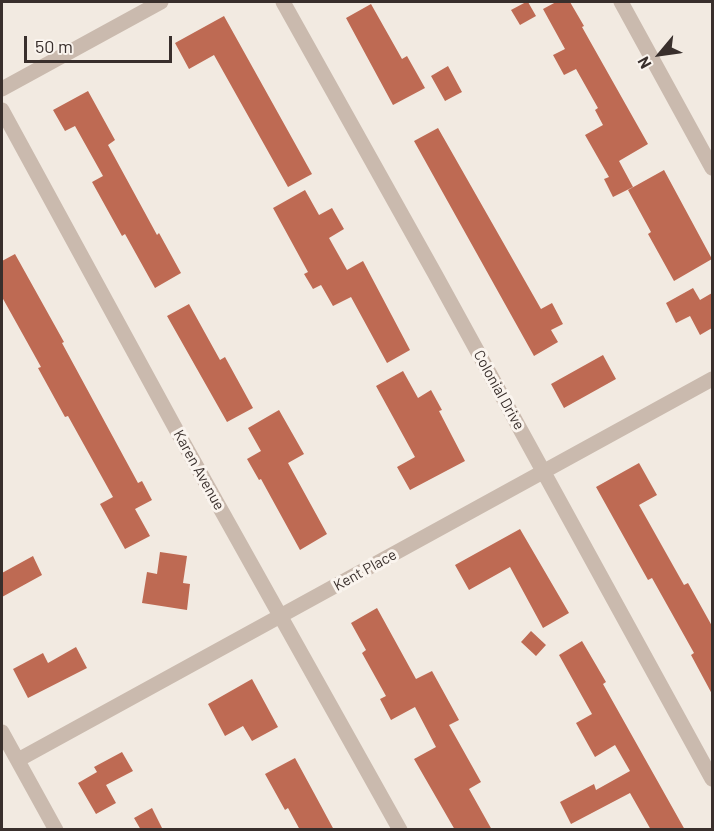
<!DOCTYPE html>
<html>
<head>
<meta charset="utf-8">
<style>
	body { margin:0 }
	#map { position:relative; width:714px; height:831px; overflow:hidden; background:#f2eae1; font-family:Barlow,sans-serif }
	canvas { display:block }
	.frame { position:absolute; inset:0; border:3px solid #392f2c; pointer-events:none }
	.north { position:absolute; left:630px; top:24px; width:60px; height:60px; -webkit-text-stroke:4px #faf4ee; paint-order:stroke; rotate:241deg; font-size:16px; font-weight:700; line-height:24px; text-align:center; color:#392f2c }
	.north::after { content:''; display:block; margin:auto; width:21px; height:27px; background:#392f2c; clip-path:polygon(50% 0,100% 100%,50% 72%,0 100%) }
	.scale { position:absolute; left:24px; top:36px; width:148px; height:27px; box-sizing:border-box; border:3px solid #392f2c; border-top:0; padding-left:8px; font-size:18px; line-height:21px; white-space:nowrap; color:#392f2c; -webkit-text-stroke:4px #faf4ee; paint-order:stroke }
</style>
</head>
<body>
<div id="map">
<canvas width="714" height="831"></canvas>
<div class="frame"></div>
<div class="north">N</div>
<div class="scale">50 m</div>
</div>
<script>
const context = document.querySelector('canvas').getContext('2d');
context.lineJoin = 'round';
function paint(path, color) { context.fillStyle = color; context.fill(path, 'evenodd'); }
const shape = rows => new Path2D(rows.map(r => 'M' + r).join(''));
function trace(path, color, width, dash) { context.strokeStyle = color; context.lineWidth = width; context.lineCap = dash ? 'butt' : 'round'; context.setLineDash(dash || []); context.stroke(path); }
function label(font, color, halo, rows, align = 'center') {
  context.font = font + ' Barlow,sans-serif'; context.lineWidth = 6; context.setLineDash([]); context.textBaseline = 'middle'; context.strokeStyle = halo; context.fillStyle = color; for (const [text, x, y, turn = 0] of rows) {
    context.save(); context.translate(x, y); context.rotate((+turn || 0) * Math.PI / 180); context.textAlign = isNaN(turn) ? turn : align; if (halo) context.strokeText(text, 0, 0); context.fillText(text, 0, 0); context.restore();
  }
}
paint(shape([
	[526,2,528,2,536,16,520,25,511,10],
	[556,2,570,2,584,26,582,27,648,144,619,161,633,187,613,197,604,179,609,177,585,135,603,125,595,110,598,108,576,69,564,75,553,55,565,49,543,9],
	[371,4,402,59,407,56,425,88,393,105,346,18],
	[224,16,312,174,288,187,214,55,189,69,175,43],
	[448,66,462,92,445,101,431,76],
	[88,91,115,140,108,145,157,235,159,233,181,273,155,288,125,234,122,236,92,182,103,176,75,126,65,131,53,110],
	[438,128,541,309,552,303,563,324,551,330,558,342,534,356,414,141],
	[664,170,712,259,674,281,648,234,651,232,628,190],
	[305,190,319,215,332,208,344,229,329,238,347,270,363,261,410,350,387,363,351,297,333,306,321,285,313,289,304,274,308,272,273,208],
	[15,254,64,342,62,343,138,483,142,481,152,500,135,509,150,536,125,549,100,504,113,497,68,416,65,417,38,368,41,367,2,297,2,261],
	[693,288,700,300,712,293,712,328,700,335,690,316,676,323,666,303],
	[189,304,220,360,225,357,253,408,227,422,167,316],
	[603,355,616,379,564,408,551,384],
	[403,371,418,398,431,390,442,410,439,411,465,461,410,490,397,467,415,457,376,386],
	[279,410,304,454,288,463,327,534,300,550,261,479,259,480,247,459,261,451,248,428],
	[639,463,657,495,639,505,684,585,688,583,712,626,712,694,691,655,694,653,652,578,648,580,596,487],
	[520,529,569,613,543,628,510,567,469,590,455,565],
	[160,552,187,556,183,583,190,584,187,610,142,603,147,572,157,574],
	[33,556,42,575,2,597,2,573],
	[377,608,416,679,432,671,459,720,449,725,481,782,469,789,492,830,455,830,414,759,436,747,415,707,391,720,380,699,386,696,362,653,366,650,351,623],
	[531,631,546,645,536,656,521,642],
	[582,641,606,682,603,684,685,830,651,830,630,793,571,824,560,802,594,784,596,790,630,771,615,745,595,757,576,723,592,714,559,655],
	[76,647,87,668,28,698,13,669,43,653,48,663],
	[252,679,278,727,252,741,243,726,225,736,208,704],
	[122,752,133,771,106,785,116,803,96,814,78,783,97,772,94,767],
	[295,758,314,793,334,830,300,830,288,808,285,810,265,774],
	[152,808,163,830,141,830,134,818]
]), '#be6a53');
trace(shape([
	[283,2,435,274,712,779],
	[621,2,712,168],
	[2,89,161,2],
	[2,110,178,433,400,830],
	[2,732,56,830],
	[18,760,712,379]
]), '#cabaae', 15);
label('15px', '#392f2c', '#faf4ee', [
	["Colonial Drive",499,390,61],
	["Karen Avenue",199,470,61],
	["Kent Place",365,570,-29]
]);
</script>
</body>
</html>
